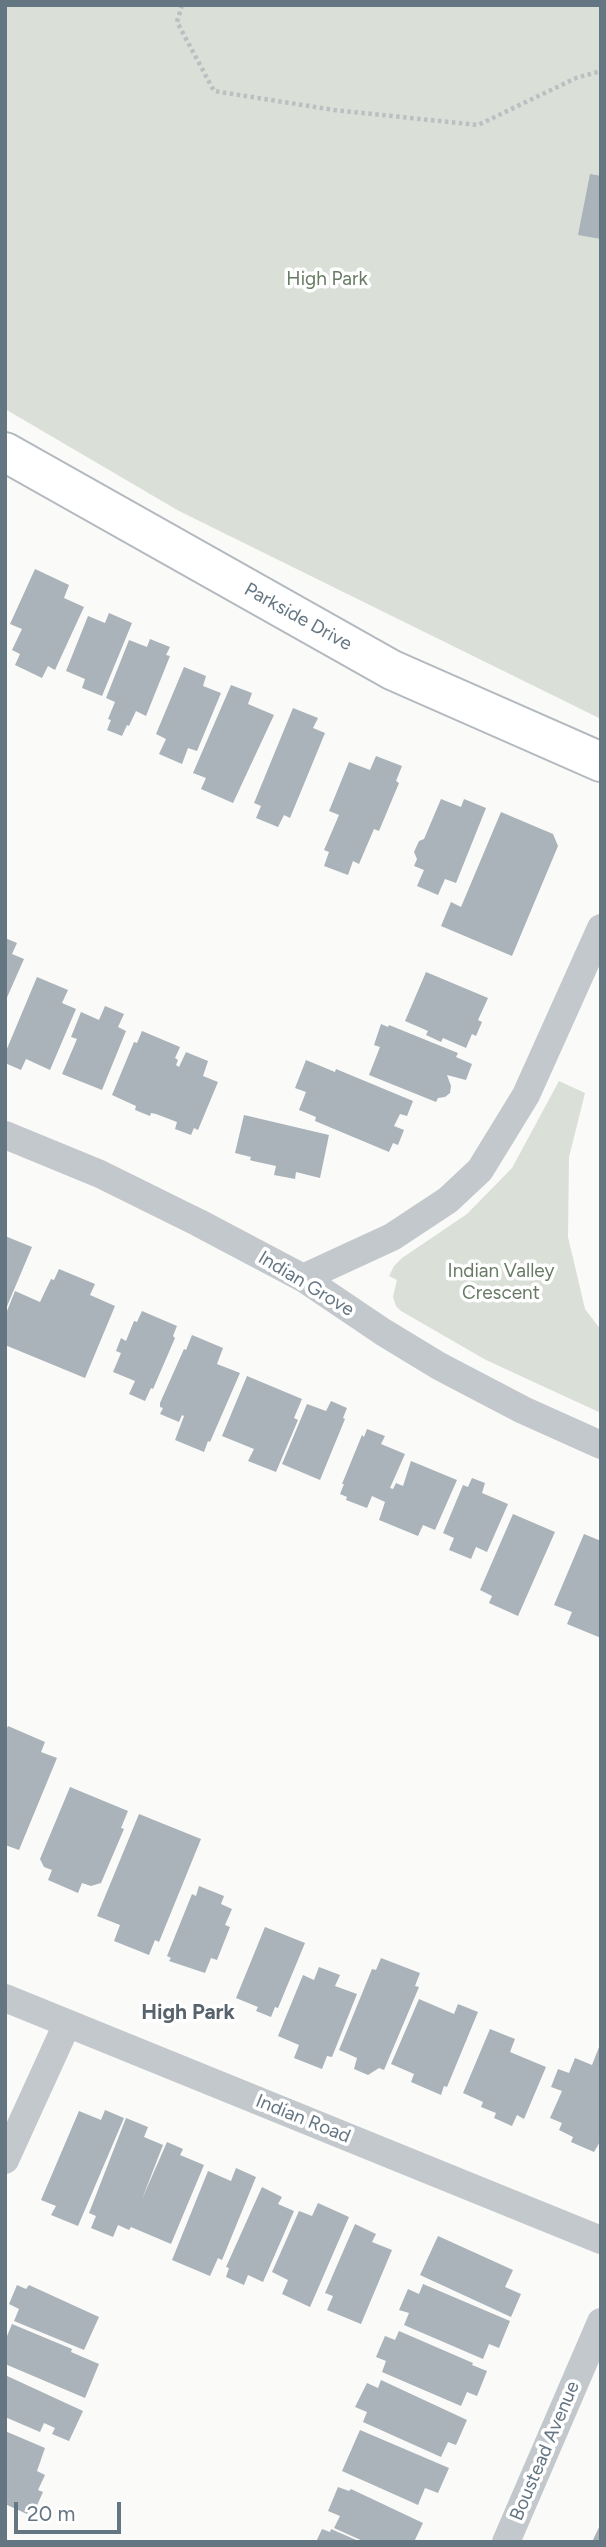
<!DOCTYPE html>
<html>
<head>
<meta charset="utf-8">
<style>
	body { margin:0 }
	#map { position:relative; width:606px; height:2547px; overflow:hidden; background:#fafaf8; font-family:Figtree,sans-serif }
	canvas { display:block }
	.frame { position:absolute; inset:0; border:7px solid #657683; pointer-events:none }
	.scale { position:absolute; left:14px; top:2502px; width:107px; height:32px; box-sizing:border-box; border:4px solid #657683; border-top:0; padding-left:9px; font-size:21px; line-height:24px; white-space:nowrap; color:#657683; -webkit-text-stroke:5px #fff; paint-order:stroke }
</style>
</head>
<body>
<div id="map">
<canvas width="606" height="2547"></canvas>
<div class="frame"></div>
<div class="scale">20 m</div>
</div>
<script>
const context = document.querySelector('canvas').getContext('2d');
context.lineJoin = 'round';
function paint(path, color) { context.fillStyle = color; context.fill(path, 'evenodd'); }
const shape = rows => new Path2D(rows.map(r => 'M' + r).join(''));
function trace(path, color, width, dash) { context.strokeStyle = color; context.lineWidth = width; context.lineCap = dash ? 'butt' : 'round'; context.setLineDash(dash || []); context.stroke(path); }
function label(font, color, halo, rows, align = 'center') {
  context.font = font + ' Figtree,sans-serif'; context.lineWidth = 7; context.setLineDash([]); context.textBaseline = 'middle'; context.strokeStyle = halo; context.fillStyle = color; for (const [text, x, y, turn = 0] of rows) {
    context.save(); context.translate(x, y); context.rotate((+turn || 0) * Math.PI / 180); context.textAlign = isNaN(turn) ? turn : align; if (halo) context.strokeText(text, 0, 0); context.fillText(text, 0, 0); context.restore();
  }
}
paint(shape([
	[5,5,601,5,601,719,179,511,5,409],
	[559,1081,585,1093,569,1157,568,1237,585,1309,601,1330,601,1413,486,1360,401,1311,396,1306,393,1297,397,1280,389,1276,394,1266,402,1258,467,1214,512,1168]
]), '#dadfd7');
paint(shape([
	[590,174,601,176,601,239,578,235],
	[35,569,69,585,64,598,84,607,55,670,48,666,42,678,15,665,20,654,12,650,22,629,10,624],
	[109,613,132,623,102,696,82,688,85,679,66,671,88,616,105,623],
	[150,639,170,647,166,655,170,656,146,716,136,711,129,726,127,725,122,736,107,730,111,720,108,719,115,702,106,698,129,640,147,647],
	[184,667,206,676,203,686,221,693,197,751,188,748,182,764,159,754,166,739,156,734],
	[231,685,252,693,248,704,274,715,233,803,201,789,206,778,193,773],
	[293,708,318,718,313,728,325,733,290,818,284,815,278,827,256,818,261,806,254,803],
	[376,756,402,766,396,781,399,783,379,831,374,829,359,864,353,861,348,875,324,866,329,852,324,850,339,815,329,811,349,762,370,770],
	[441,799,461,807,464,799,486,808,456,883,445,879,438,895,417,886,424,870,414,866,417,859,414,852,419,841,424,839],
	[501,812,553,834,558,846,512,956,441,926,451,902,461,907],
	[5,938,17,943,12,954,24,959,5,1002],
	[426,972,488,998,478,1020,482,1022,476,1036,472,1034,466,1048,443,1038,441,1042,426,1035,428,1031,405,1021],
	[37,977,68,990,62,1003,76,1009,50,1070,26,1059,21,1070,5,1063,6,1051],
	[105,1006,124,1014,118,1027,126,1031,102,1090,62,1074,77,1039,71,1037,81,1012,99,1020],
	[381,1024,388,1027,389,1025,458,1053,456,1057,472,1064,466,1080,447,1075,451,1086,450,1093,445,1097,438,1098,436,1102,369,1075,380,1047,374,1045],
	[142,1031,180,1047,175,1058,178,1060,176,1065,179,1067,186,1052,208,1061,203,1076,218,1082,198,1130,194,1128,191,1135,175,1129,177,1122,156,1114,151,1113,150,1116,135,1110,136,1106,112,1095,134,1042,137,1043],
	[306,1060,335,1072,336,1069,413,1101,407,1116,400,1114,394,1126,404,1130,398,1145,393,1143,389,1152,315,1121,316,1117,299,1110,306,1092,295,1088],
	[244,1115,329,1135,320,1178,296,1172,295,1179,274,1175,276,1166,253,1161,250,1160,251,1157,235,1153],
	[5,1236,32,1247,5,1311],
	[59,1269,95,1284,90,1295,115,1306,85,1378,5,1345,5,1316,15,1291,40,1302,51,1279,54,1280],
	[142,1311,177,1326,173,1336,175,1338,153,1389,151,1388,145,1401,129,1394,135,1381,113,1372,121,1353,116,1351,121,1338,126,1341,134,1321,137,1322],
	[192,1335,223,1348,217,1364,240,1373,210,1442,208,1441,204,1452,175,1440,184,1416,182,1415,179,1422,160,1414,163,1408,160,1407,160,1403,184,1349,186,1350],
	[247,1376,302,1399,294,1418,298,1420,276,1472,248,1461,254,1449,222,1436],
	[331,1401,347,1408,343,1418,345,1419,320,1480,282,1464,307,1404,326,1411],
	[367,1429,385,1436,381,1444,405,1454,390,1488,393,1489,396,1483,403,1486,411,1461,457,1480,435,1530,423,1525,418,1536,379,1520,385,1502,372,1496,367,1508,346,1500,347,1497,340,1494,344,1484,342,1484,362,1435,364,1437],
	[472,1478,485,1483,482,1493,508,1504,487,1552,476,1547,471,1559,449,1550,454,1538,443,1533,463,1485,468,1487],
	[513,1514,555,1532,518,1616,489,1603,492,1596,480,1590],
	[584,1534,601,1541,601,1638,567,1624,572,1612,554,1605],
	[8,1726,45,1742,41,1752,57,1758,19,1850,5,1845,5,1732],
	[70,1787,128,1811,121,1828,124,1829,101,1883,91,1886,82,1883,78,1893,48,1880,52,1870,44,1867,40,1859],
	[139,1814,201,1839,159,1942,155,1940,149,1955,114,1941,120,1925,97,1916],
	[199,1886,224,1896,221,1904,232,1909,225,1925,230,1927,217,1960,211,1958,205,1973,169,1961,171,1958,167,1956,192,1894,196,1896],
	[265,1927,305,1943,278,2008,275,2007,271,2017,256,2011,258,2007,236,1998],
	[381,1958,420,1973,415,1986,419,1987,384,2070,379,2068,368,2075,354,2069,357,2058,339,2050,372,1969,376,1970],
	[319,1967,340,1975,335,1986,357,1994,332,2057,327,2056,322,2069,294,2058,299,2045,278,2036,303,1975,314,1980],
	[419,1999,454,2014,458,2004,478,2012,447,2087,444,2086,441,2095,411,2082,414,2074,391,2064],
	[490,2029,515,2039,510,2052,546,2067,524,2119,517,2115,512,2126,494,2118,496,2113,481,2107,483,2102,463,2093],
	[601,2042,601,2140,594,2152,571,2142,573,2137,559,2130,562,2123,550,2118,562,2091,551,2087,558,2069,569,2073,575,2058,592,2065],
	[105,2110,124,2118,78,2226,51,2215,56,2206,41,2200,79,2111,101,2120],
	[126,2118,148,2127,144,2137,163,2145,142,2199,167,2142,183,2149,180,2155,204,2165,171,2244,131,2227,129,2230,118,2225,113,2237,91,2228,96,2216,89,2213],
	[236,2168,256,2177,222,2260,218,2258,210,2276,172,2260,208,2171,231,2181],
	[262,2187,282,2197,278,2204,294,2211,263,2282,248,2275,244,2285,226,2277,229,2268,226,2267],
	[318,2203,349,2217,310,2307,282,2294,288,2280,272,2272,299,2211,312,2216],
	[355,2224,376,2234,372,2242,392,2250,361,2324,327,2310,333,2296,325,2293],
	[438,2236,513,2270,505,2287,521,2294,511,2317,420,2275],
	[423,2284,510,2321,499,2348,489,2344,483,2359,404,2325,409,2313,399,2310,408,2289,419,2294],
	[17,2285,26,2289,29,2285,99,2317,84,2350,14,2321,19,2309,9,2304],
	[12,2324,72,2349,71,2352,99,2364,85,2398,5,2364,5,2341],
	[399,2331,473,2363,472,2365,487,2371,477,2396,467,2392,461,2406,382,2372,386,2361,376,2357,385,2336,395,2340],
	[5,2375,83,2411,69,2441,52,2434,55,2428,44,2423,40,2432,5,2417],
	[381,2380,467,2420,456,2445,448,2442,441,2457,363,2422,367,2412,355,2407,367,2383,378,2388],
	[360,2430,449,2468,438,2493,425,2488,418,2505,342,2471],
	[5,2431,45,2448,37,2471,45,2475,38,2490,43,2492,35,2510,30,2508,27,2514,5,2504],
	[338,2487,349,2491,351,2489,423,2523,414,2542,365,2542,334,2528,340,2516,328,2511],
	[601,2523,601,2542,592,2542],
	[322,2529,330,2532,331,2529,361,2542,316,2542]
]), '#aab3b9');
const secondary = shape([
	[5,452,392,670,601,762]
]);
trace(secondary, '#b3babf', 42);
trace(shape([
	[182,5,177,22,214,91,334,110,478,125,576,78,601,71]
]), '#bbbfc2', 4.5, [3.5, 3.5]);
trace(shape([
	[5,1135,100,1174,199,1223,303,1278,383,1332,439,1366,523,1410,601,1445],
	[303,1278,392,1237,448,1200,480,1170,526,1095,601,928],
	[5,1998,601,2240],
	[5,2160,67,2024],
	[506,2542,601,2322]
]), '#c3c8cc', 28);
trace(secondary, '#fff', 38);
label('19px', '#687a64', '#fff', [
	["High Park",327,279],
	["Indian Valley",501,1271],
	["Crescent",501,1293]
]);
label('19px', '#657683', '#fff', [
	["Parkside Drive",298,617,29],
	["Indian Grove",306,1284,31],
	["Indian Road",303,2119,22],
	["Boustead Avenue",545,2451,-67]
]);
label('bold 21px', '#57646e', '#fff', [
	["High Park",188,2013]
]);
</script>
</body>
</html>
